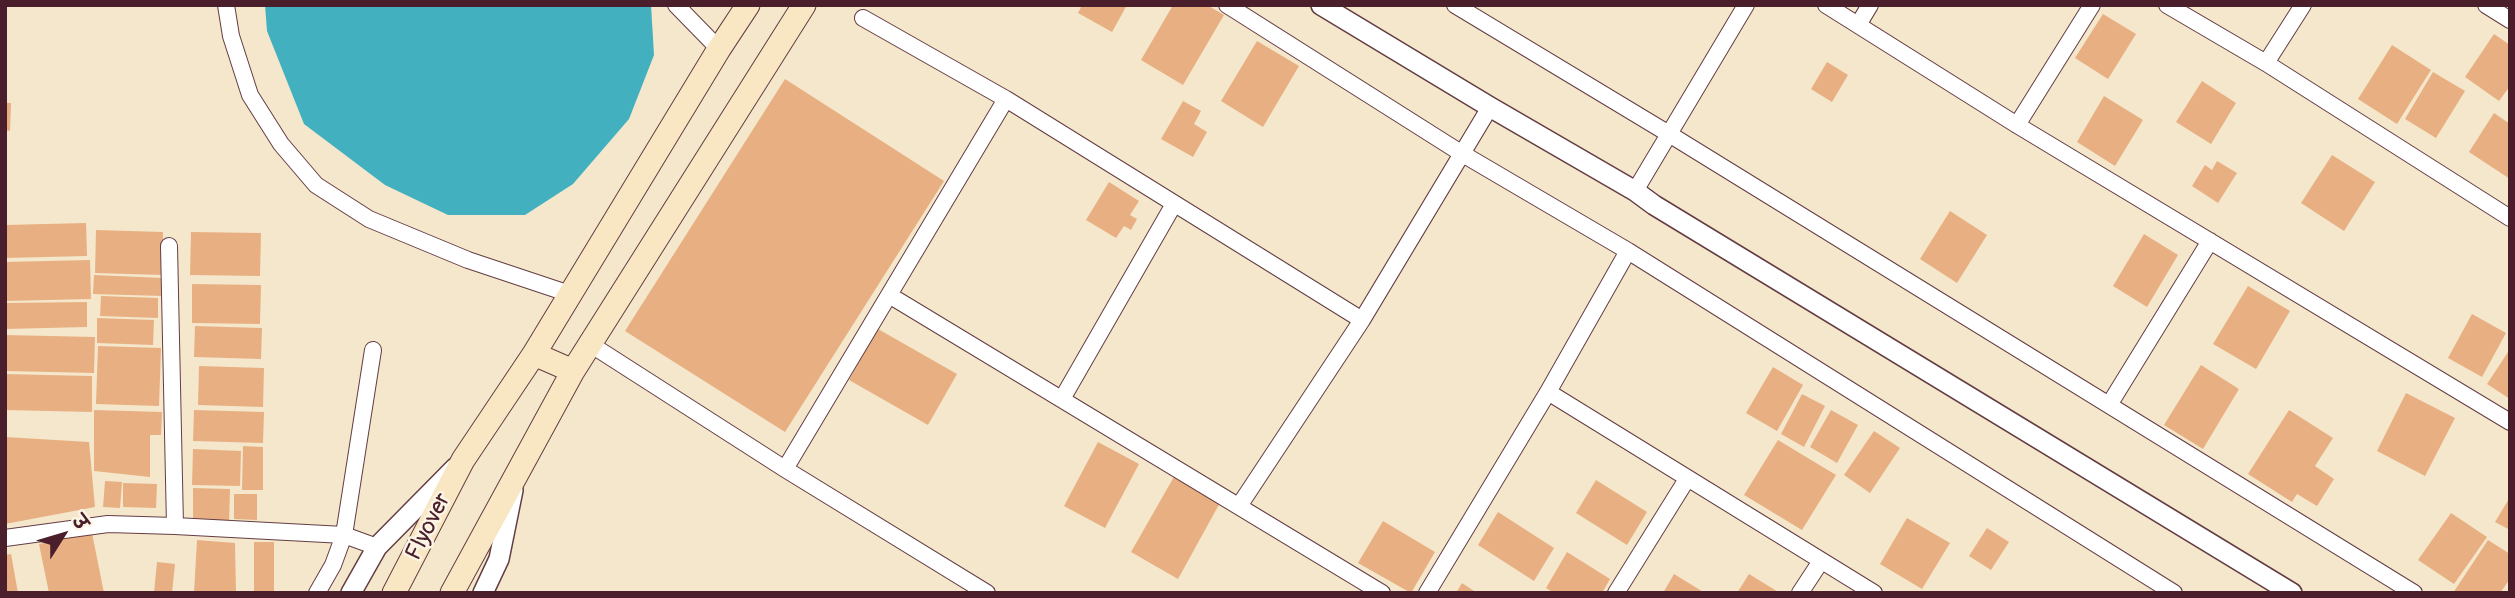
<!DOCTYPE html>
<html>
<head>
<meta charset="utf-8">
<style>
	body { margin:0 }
	#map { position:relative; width:2515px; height:598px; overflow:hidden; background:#f4e7cc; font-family:Pangolin,"Playpen Sans Deva",sans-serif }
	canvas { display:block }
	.frame { position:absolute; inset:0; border:7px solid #4a1f2b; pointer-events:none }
	.north { position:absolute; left:28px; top:500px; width:70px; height:70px; -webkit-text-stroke:5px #fcf5e5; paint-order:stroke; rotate:53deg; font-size:19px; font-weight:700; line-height:28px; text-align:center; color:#4a1f2b }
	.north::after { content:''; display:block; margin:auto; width:24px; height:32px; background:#4a1f2b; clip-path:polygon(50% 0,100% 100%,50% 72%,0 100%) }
</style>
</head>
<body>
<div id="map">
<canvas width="2515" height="598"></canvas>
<div class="frame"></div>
<div class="north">उ</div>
</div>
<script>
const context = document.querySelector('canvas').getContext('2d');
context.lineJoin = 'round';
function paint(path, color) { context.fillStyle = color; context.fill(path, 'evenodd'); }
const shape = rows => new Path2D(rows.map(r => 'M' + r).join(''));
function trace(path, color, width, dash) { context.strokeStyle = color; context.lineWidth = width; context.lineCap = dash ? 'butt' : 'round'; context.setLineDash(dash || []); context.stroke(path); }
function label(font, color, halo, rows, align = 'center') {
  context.font = font + ' Pangolin,sans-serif'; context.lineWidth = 5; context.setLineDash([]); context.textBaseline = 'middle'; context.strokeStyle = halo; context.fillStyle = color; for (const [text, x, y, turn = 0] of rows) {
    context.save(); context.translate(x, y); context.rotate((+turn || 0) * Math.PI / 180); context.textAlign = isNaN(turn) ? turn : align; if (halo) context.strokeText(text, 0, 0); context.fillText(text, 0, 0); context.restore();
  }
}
paint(shape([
	[265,5,651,5,654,55,629,119,573,184,525,215,448,215,385,185,304,124,267,31]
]), '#43b0c0');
paint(shape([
	[1082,5,1127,5,1112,32,1078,13],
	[1173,5,1207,5,1224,15,1183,85,1141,60],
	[2103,14,2136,34,2108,79,2075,58],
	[2494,34,2510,45,2510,86,2499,101,2465,77],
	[1257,41,1299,66,1263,127,1221,101],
	[2392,45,2431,70,2397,124,2358,99],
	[1827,62,1848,75,1832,102,1811,89],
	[2433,72,2465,91,2436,138,2405,119],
	[785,79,944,181,785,432,625,331],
	[2202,81,2236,103,2211,144,2176,122],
	[2104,96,2143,120,2115,166,2077,142],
	[1183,101,1201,111,1194,124,1207,132,1193,157,1161,139],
	[5,103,11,103,10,131,5,130],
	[2494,113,2510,124,2510,179,2469,152],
	[2332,155,2375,182,2344,231,2301,203],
	[2217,161,2237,173,2218,203,2192,186,2205,165,2212,170],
	[1109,182,1139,201,1130,215,1137,219,1131,230,1124,226,1116,238,1086,220],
	[1950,211,1987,235,1957,283,1920,259],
	[86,223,87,256,5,258,5,225],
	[96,230,163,232,162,275,95,273],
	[191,232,261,233,260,276,190,275],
	[2144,234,2178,255,2147,307,2113,286],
	[90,260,91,299,5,301,5,262],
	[94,275,163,278,163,296,93,294],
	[192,284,261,285,260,324,192,323],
	[2248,286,2290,311,2256,369,2213,344],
	[101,296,158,298,158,318,100,316],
	[87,302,87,327,5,329,5,303],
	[2472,314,2506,333,2482,377,2448,358],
	[97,318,154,320,153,345,97,343],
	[195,326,262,328,261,359,194,357],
	[878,329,957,374,928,425,849,380],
	[5,335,95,337,94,373,5,371],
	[98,346,161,348,159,406,96,404],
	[2510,349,2510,399,2487,384],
	[2201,365,2239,389,2203,449,2164,425],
	[199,366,264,368,263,407,198,405],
	[1773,367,1803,385,1777,431,1746,413],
	[5,374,92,376,92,412,5,410],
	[2406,393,2455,418,2425,476,2377,451],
	[1802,394,1825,406,1804,447,1781,434],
	[94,410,162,412,161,435,150,435,150,477,94,471],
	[194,410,264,412,263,443,193,441],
	[1831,410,1858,425,1837,463,1810,447],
	[2289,410,2333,438,2315,466,2334,479,2317,506,2297,494,2292,502,2248,474],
	[1874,431,1900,448,1870,493,1844,475],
	[5,437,89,442,95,507,5,524],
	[1778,440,1836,475,1802,530,1744,495],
	[1098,442,1139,464,1105,528,1064,506],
	[243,446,263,447,263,490,242,490],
	[193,449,241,451,240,486,192,485],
	[1175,475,1221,501,1178,579,1131,552],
	[1596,480,1647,512,1627,545,1576,513],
	[105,481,122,482,120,508,103,507],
	[123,483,157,484,156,508,123,507],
	[193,488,230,489,229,522,193,521],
	[234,494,257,494,257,520,234,519],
	[2510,497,2510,530,2495,522],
	[1498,512,1554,548,1534,581,1478,545],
	[2451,513,2487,537,2454,584,2418,560],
	[1907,518,1950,543,1922,589,1880,564],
	[1383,521,1435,552,1411,593,1358,563],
	[1987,528,2009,542,1991,570,1969,556],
	[92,533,104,593,49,593,39,544],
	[197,540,235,543,236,593,194,593],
	[2488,540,2510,554,2510,579,2500,593,2453,593],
	[254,542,274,542,274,593,254,593],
	[1567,552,1610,579,1602,593,1554,593,1546,588],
	[11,554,18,593,5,593,5,555],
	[157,562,175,564,172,593,154,593],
	[1674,574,1705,593,1663,593],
	[1749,574,1780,593,1737,593],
	[1462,583,1477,593,1456,593]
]), '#e8b082');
const minor = shape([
	[226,5,231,36,250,95,281,144,316,185,369,219,468,260,570,294],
	[676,5,719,49],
	[1227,5,1461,153,1628,251,2174,593],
	[1455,5,1669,134,2414,593],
	[1826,5,2017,125,2510,422],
	[2167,5,2266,63,2510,218],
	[2486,5,2510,20],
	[863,18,1006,99,1362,320],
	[1858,25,1870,5],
	[2266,63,2303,5],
	[2017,125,2092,5],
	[1635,191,1746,5],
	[169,246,175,526],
	[889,295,1382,593],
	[590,344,785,469,987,593],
	[1548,392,1874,593],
	[1062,399,1174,204],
	[2109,405,2210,241],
	[785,469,1006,99],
	[1239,506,1362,320,1490,107],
	[5,538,108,524,175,526,344,535,377,547],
	[317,593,333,565,344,535,373,350],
	[1427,593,1548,392,1628,251],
	[1616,593,1687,479],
	[1800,593,1821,561]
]);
const tertiary = shape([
	[1321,5,1490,107,1635,191,1654,205,2292,593],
	[351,593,377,547,455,468],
	[483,593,499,559,513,490]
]);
const secondary = shape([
	[534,354,573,371],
	[394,593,463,460,534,354,719,49,748,5],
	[452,593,573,371,804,5]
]);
trace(minor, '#643d43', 18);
trace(tertiary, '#643d43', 22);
trace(secondary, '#643d43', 25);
trace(minor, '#fff', 16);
trace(tertiary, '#fff', 19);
trace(secondary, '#f9e7c3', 23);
label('23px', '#4a1f2b', '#fcf5e5', [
	["Flyover",429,527,-63]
]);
</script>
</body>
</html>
